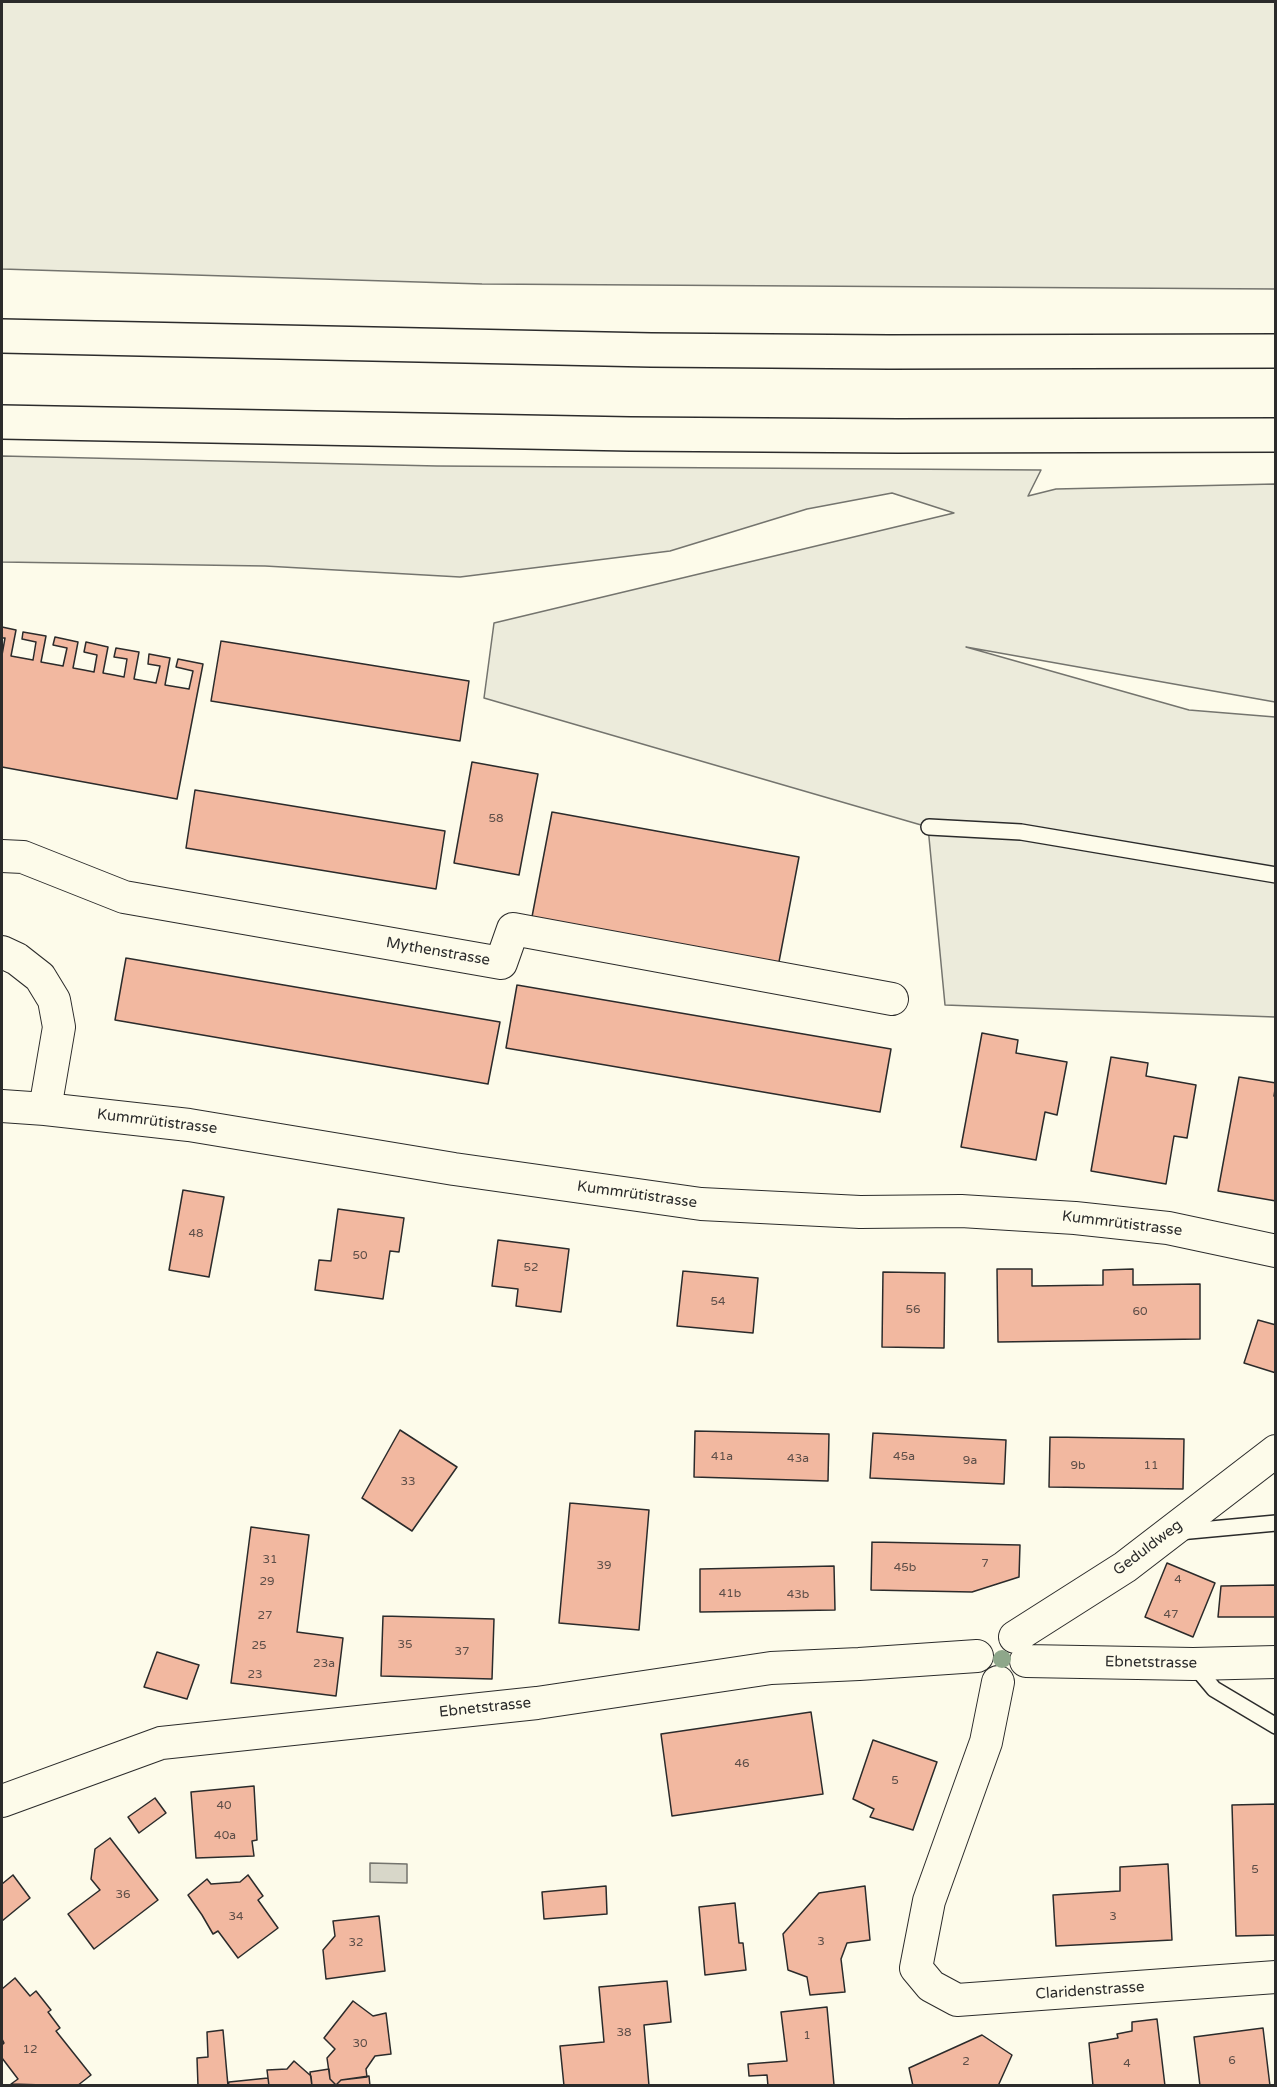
<!DOCTYPE html>
<html>
<head>
<meta charset="utf-8">
<style>
	body { margin:0 }
	#map { position:relative; width:1277px; height:2087px; overflow:hidden; background:#fdfbea; font-family:"Varela Round",sans-serif }
	canvas { display:block }
	.frame { position:absolute; inset:0; border:3px solid #2b2b2b; pointer-events:none }
</style>
</head>
<body>
<div id="map">
<canvas width="1277" height="2087"></canvas>
<div class="frame"></div>
</div>
<script>
const context = document.querySelector('canvas').getContext('2d');
context.lineJoin = 'round';
function paint(path, color) { context.fillStyle = color; context.fill(path, 'evenodd'); }
const shape = rows => new Path2D(rows.map(r => 'M' + r).join(''));
function trace(path, color, width, dash) { context.strokeStyle = color; context.lineWidth = width; context.lineCap = dash ? 'butt' : 'round'; context.setLineDash(dash || []); context.stroke(path); }
function label(font, color, halo, rows, align = 'center') {
  context.font = font + ' "Varela Round",sans-serif'; context.lineWidth = 4.5; context.setLineDash([]); context.textBaseline = 'middle'; context.strokeStyle = halo; context.fillStyle = color; for (const [text, x, y, turn = 0] of rows) {
    context.save(); context.translate(x, y); context.rotate((+turn || 0) * Math.PI / 180); context.textAlign = isNaN(turn) ? turn : align; if (halo) context.strokeText(text, 0, 0); context.fillText(text, 0, 0); context.restore();
  }
}
const green = shape([
	[2,2,1275,2,1275,289,482,284,2,269,2,2],
	[2,456,437,466,1041,470,1028,496,1056,489,1275,484,1275,702,966,647,1189,710,1275,717,1275,1017,945,1005,928,827,484,698,494,623,954,513,892,493,807,509,670,551,460,577,265,566,2,562,2,456]
]);
paint(green, '#ecebdb');
trace(green, '#74746e', 1.5);
const water = shape([
	[370,1863,407,1864,407,1883,370,1882,370,1863]
]);
paint(water, '#d8d7c9');
trace(water, '#74746e', 1.5);
const building = shape([
	[2,627,16,630,11,656,33,660,36,642,22,639,23,632,46,636,41,662,63,666,67,648,53,645,55,637,78,642,73,668,84,670,94,672,97,655,84,652,86,642,108,647,103,673,114,675,124,677,127,659,114,657,116,648,139,652,134,679,156,683,160,666,148,664,149,654,170,658,165,685,189,689,193,671,176,667,178,659,203,664,177,799,2,767,2,655,5,638,2,638,2,627],
	[221,641,469,681,460,741,211,701,221,641],
	[472,762,538,774,519,875,454,863,472,762],
	[195,790,445,831,436,889,186,848,195,790],
	[552,812,799,857,778,967,531,922,552,812],
	[126,958,500,1022,488,1084,115,1020,126,958],
	[517,985,891,1049,880,1112,506,1048,517,985],
	[982,1033,1018,1040,1016,1053,1067,1062,1057,1115,1045,1112,1036,1160,961,1147,982,1033],
	[1111,1057,1148,1063,1146,1076,1196,1085,1187,1138,1174,1136,1166,1184,1091,1171,1111,1057],
	[1239,1077,1276,1083,1274,1096,1276,1096,1276,1201,1218,1191,1239,1077],
	[183,1190,224,1197,209,1277,169,1270,183,1190],
	[338,1209,404,1218,399,1252,390,1251,383,1299,315,1290,319,1260,331,1261,338,1209],
	[498,1240,569,1249,561,1312,516,1306,518,1289,492,1286,498,1240],
	[997,1269,1032,1269,1032,1286,1103,1285,1103,1270,1133,1269,1133,1285,1200,1284,1200,1339,998,1342,997,1269],
	[683,1271,758,1278,753,1333,677,1326,683,1271],
	[883,1272,945,1273,944,1348,882,1347,883,1272],
	[1258,1320,1276,1325,1276,1373,1244,1363,1258,1320],
	[400,1430,457,1467,412,1531,362,1498,400,1430],
	[695,1431,829,1434,828,1481,694,1477,695,1431],
	[873,1433,1006,1440,1004,1484,870,1478,873,1433],
	[1050,1437,1184,1439,1183,1489,1049,1487,1050,1437],
	[570,1503,649,1510,639,1630,559,1623,570,1503],
	[251,1527,309,1535,297,1632,343,1638,336,1696,231,1683,251,1527],
	[872,1542,1020,1545,1019,1577,972,1592,871,1590,872,1542],
	[1167,1563,1215,1583,1193,1637,1145,1617,1167,1563],
	[834,1566,835,1610,700,1612,700,1569,834,1566],
	[1276,1585,1276,1617,1218,1617,1221,1586,1276,1585],
	[383,1616,494,1619,492,1679,381,1676,383,1616],
	[157,1652,199,1665,187,1699,144,1687,157,1652],
	[811,1712,823,1794,672,1816,661,1734,811,1712],
	[873,1740,937,1762,913,1830,870,1817,874,1809,853,1799,873,1740],
	[254,1786,257,1840,252,1841,254,1856,196,1858,191,1792,254,1786],
	[155,1798,166,1813,139,1833,128,1817,155,1798],
	[1276,1804,1276,1935,1236,1936,1232,1805,1276,1804],
	[110,1838,158,1900,94,1949,68,1914,100,1890,91,1879,95,1849,110,1838],
	[1168,1864,1172,1940,1056,1946,1053,1895,1120,1891,1120,1867,1168,1864],
	[13,1875,30,1898,2,1921,2,1884,13,1875],
	[248,1875,263,1896,258,1900,278,1928,238,1958,218,1931,213,1934,202,1915,188,1895,207,1879,211,1884,240,1882,248,1875],
	[606,1886,607,1914,544,1919,542,1892,606,1886],
	[865,1886,870,1940,847,1943,841,1959,845,1992,810,1995,807,1977,788,1970,783,1934,819,1893,865,1886],
	[735,1903,739,1943,743,1943,746,1970,705,1975,699,1907,735,1903],
	[379,1916,385,1971,326,1979,323,1950,335,1936,333,1921,379,1916],
	[15,1978,30,1996,36,1991,51,2010,48,2012,60,2028,56,2031,91,2075,77,2086,11,2084,18,2079,2,2058,2,2045,4,2043,2,2039,2,1989,15,1978],
	[667,1981,671,2022,644,2025,649,2086,564,2086,560,2046,604,2042,599,1987,667,1981],
	[353,2001,373,2016,386,2013,391,2054,375,2056,366,2069,367,2077,341,2080,336,2085,330,2079,327,2058,335,2049,324,2038,353,2001],
	[827,2007,834,2085,768,2086,767,2075,749,2076,748,2064,787,2061,781,2012,827,2007],
	[1157,2019,1165,2086,1093,2086,1089,2043,1118,2038,1117,2034,1132,2031,1132,2022,1157,2019],
	[1263,2028,1270,2086,1200,2086,1194,2037,1263,2028],
	[223,2030,228,2086,198,2086,197,2058,208,2057,207,2032,223,2030],
	[982,2035,1012,2055,998,2086,913,2086,909,2068,982,2035],
	[294,2061,311,2076,312,2086,269,2086,267,2070,287,2069,294,2061],
	[329,2069,330,2079,336,2085,341,2080,369,2076,370,2086,312,2086,310,2072,329,2069],
	[268,2078,269,2086,228,2086,229,2082,268,2078]
]);
paint(building, '#f2b8a0');
trace(building, '#2b2b2b', 1.5);
const service = shape([
	[929,827,1021,832,1276,875],
	[1179,1532,1276,1523],
	[1193,1664,1214,1689,1276,1726]
]);
const minor = shape([
	[2,856,23,857,124,897,501,963,513,929,892,999],
	[2,952,17,959,40,977,54,1000,59,1027,45,1109],
	[2,1106,45,1109,189,1125,454,1169,701,1204,860,1212,961,1211,1075,1218,1168,1228,1276,1251],
	[1015,1637,1125,1567,1276,1451],
	[1026,1661,1193,1664,1276,1662],
	[998,1682,986,1742,929,1901,916,1968,931,1986,957,2000,1276,1977],
	[2,1801,161,1743,537,1703,771,1668,859,1664,977,1656]
]);
const motorway = shape([
	[2,336,651,350,889,352,1276,351],
	[2,422,630,434,898,436,1276,435]
]);
trace(service, '#2b2b2b', 18);
trace(minor, '#2b2b2b', 34);
trace(motorway, '#2b2b2b', 36);
trace(service, '#fdfbea', 15);
trace(minor, '#fdfbea', 32);
trace(motorway, '#fdfbea', 33);
context.fillStyle = '#8ea78a';
for (const [x, y] of [
	[1002,1659]
]) { context.beginPath(); context.arc(x, y, 9, 0, 2 * Math.PI); context.fill(); }
label('12px', '#5d4e48', null, [
	["58",496,819],
	["48",196,1234],
	["50",360,1256],
	["52",531,1268],
	["54",718,1302],
	["56",913,1310],
	["60",1140,1312],
	["41a",722,1457],
	["45a",904,1457],
	["43a",798,1459],
	["9a",970,1461],
	["9b",1078,1466],
	["11",1151,1466],
	["33",408,1482],
	["31",270,1560],
	["7",985,1564],
	["39",604,1566],
	["45b",905,1568],
	["4",1178,1580],
	["29",267,1582],
	["41b",730,1594],
	["43b",798,1595],
	["47",1171,1615],
	["27",265,1616],
	["35",405,1645],
	["25",259,1646],
	["37",462,1652],
	["23a",324,1664],
	["23",255,1675],
	["46",742,1764],
	["5",895,1781],
	["40",224,1806],
	["40a",225,1836],
	["5",1255,1870],
	["36",123,1895],
	["34",236,1917],
	["3",1113,1917],
	["3",821,1942],
	["32",356,1943],
	["38",624,2033],
	["1",807,2036],
	["30",360,2044],
	["12",30,2050],
	["6",1232,2061],
	["2",966,2062],
	["4",1127,2064]
]);
label('15px', '#2b2b2b', '#fdfbea', [
	["Mythenstrasse",438,952,10],
	["Kummrütistrasse",157,1122,7],
	["Kummrütistrasse",637,1195,8],
	["Kummrütistrasse",1122,1224,7],
	["Geduldweg",1148,1548,-37],
	["Ebnetstrasse",1151,1663,1],
	["Ebnetstrasse",485,1708,-6],
	["Claridenstrasse",1090,1991,-4]
]);
</script>
</body>
</html>
